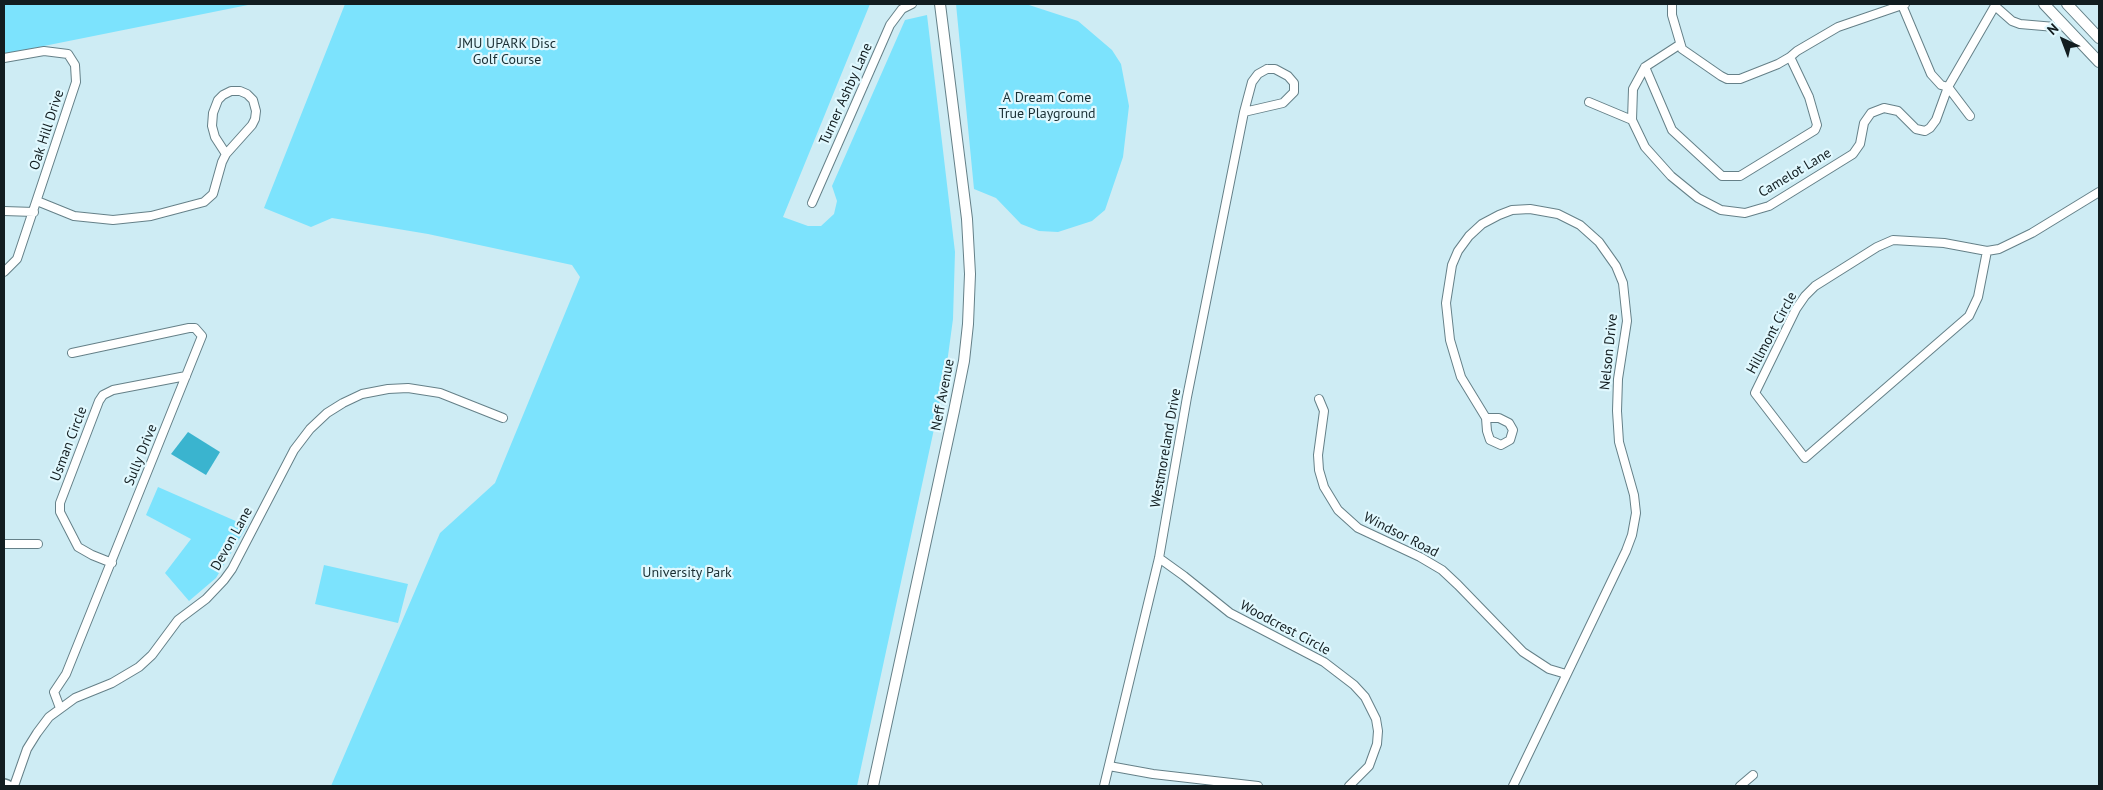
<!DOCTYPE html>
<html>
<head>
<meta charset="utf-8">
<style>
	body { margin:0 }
	#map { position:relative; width:2103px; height:790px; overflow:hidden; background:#ceecf4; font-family:"PT Sans",sans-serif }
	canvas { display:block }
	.frame { position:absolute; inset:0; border:5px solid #121d20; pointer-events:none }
	.north { position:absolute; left:2038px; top:15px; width:50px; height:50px; -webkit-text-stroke:4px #e0f8fe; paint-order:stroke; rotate:317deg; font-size:14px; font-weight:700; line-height:20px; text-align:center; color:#121d20 }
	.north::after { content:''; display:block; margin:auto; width:18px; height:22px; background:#121d20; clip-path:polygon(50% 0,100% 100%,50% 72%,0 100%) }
</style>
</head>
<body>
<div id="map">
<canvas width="2103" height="790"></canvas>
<div class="frame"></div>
<div class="north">N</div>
</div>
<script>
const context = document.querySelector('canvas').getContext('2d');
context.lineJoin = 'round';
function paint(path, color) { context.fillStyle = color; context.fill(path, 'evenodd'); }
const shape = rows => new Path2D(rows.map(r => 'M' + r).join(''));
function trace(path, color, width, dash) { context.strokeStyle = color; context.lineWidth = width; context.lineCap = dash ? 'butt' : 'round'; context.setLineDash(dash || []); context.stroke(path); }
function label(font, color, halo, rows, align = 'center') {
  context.font = font + ' "PT Sans",sans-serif'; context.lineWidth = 4.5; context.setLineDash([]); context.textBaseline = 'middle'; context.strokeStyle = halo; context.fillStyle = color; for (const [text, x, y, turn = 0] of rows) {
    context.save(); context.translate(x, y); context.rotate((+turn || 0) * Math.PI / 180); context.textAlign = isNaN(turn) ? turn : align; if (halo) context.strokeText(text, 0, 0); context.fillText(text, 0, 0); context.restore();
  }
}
paint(shape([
	[4,4,253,4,4,54],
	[345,4,870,4,783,217,808,226,821,226,834,214,837,201,832,186,905,20,927,15,955,252,953,319,945,378,857,786,331,786,440,533,495,483,580,277,572,265,428,234,332,218,311,227,264,208],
	[956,4,1026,4,1078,21,1112,50,1121,64,1129,106,1123,157,1105,210,1092,221,1058,232,1039,231,1021,224,996,198,974,189],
	[158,487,247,526,216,578,189,601,165,573,191,539,146,515],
	[324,565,408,584,398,623,315,604]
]), '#7ce3fd');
paint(shape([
	[188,432,220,452,206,475,171,454]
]), '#3ab4cf');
const minor = shape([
	[1902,5,1931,74,1941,85,1948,87,1970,116],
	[1995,6,2012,21,2020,24,2055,27],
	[1679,45,1645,67,1633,89,1632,120,1645,147,1671,176,1698,198,1721,210,1745,213,1769,206,1853,154,1860,144,1864,123,1871,113,1884,108,1898,111,1916,129,1925,131,1930,128,1936,120,1948,87,1996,4],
	[1790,57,1797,51,1838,27,1905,4],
	[4,58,44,51,68,54,75,65,76,82,17,259,4,272],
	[1645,67,1672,130,1722,176,1740,176,1815,130,1817,125,1809,97,1790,57,1778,64,1740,79,1727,79,1721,76,1682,49,1672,15,1672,4],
	[1267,69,1275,69,1288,76,1294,83,1294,92,1283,103,1244,112,1252,82,1258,74,1267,69],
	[1589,102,1632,120],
	[37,201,74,216,113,220,151,216,204,202,213,194,222,162,226,154,252,125,255,119,256,111,253,100,247,94,240,91,231,91,223,95,218,100,213,113,212,126,215,137,226,154],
	[812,203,890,25,902,9,912,4],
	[4,211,34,212],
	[1987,251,1978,297,1969,316,1805,458,1755,393,1796,309,1805,296,1815,286,1877,247,1893,240,1944,243,1987,251,1999,249,2032,233,2099,192],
	[1319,399,1324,411,1318,455,1319,470,1324,487,1338,510,1358,528,1420,557,1442,570,1458,585,1523,652,1549,669,1566,674],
	[1486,418,1461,377,1450,340,1446,303,1452,265,1458,251,1469,236,1482,224,1499,215,1512,210,1530,209,1558,214,1580,225,1599,242,1616,266,1623,283,1627,321,1618,379,1617,411,1619,442,1634,495,1636,513,1632,535,1626,551,1513,786],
	[1486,418,1499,418,1509,423,1513,430,1510,440,1501,445,1490,440,1487,431,1486,418],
	[4,544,38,544],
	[1159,558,1184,576,1230,613,1324,662,1354,685,1365,697,1376,719,1378,731,1377,744,1369,766,1349,786],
	[112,563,92,555,78,547,60,512,60,503,99,401,103,395,113,390,186,376],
	[60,708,54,692,66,674,202,336,195,328,189,328,72,353],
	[1109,766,1153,774,1258,786],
	[14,786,27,749,37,733,49,717,75,698,112,683,139,667,152,655,178,620,206,599,224,580,232,569,294,450,310,429,327,413,343,403,362,394,388,389,408,388,440,393,503,418],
	[1104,786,1159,558,1187,397,1244,112],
	[1740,786,1753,775]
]);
const secondary = shape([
	[2044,4,2099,62],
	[2067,4,2099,38],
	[873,786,954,411,964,361,968,324,970,274,967,219,940,4]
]);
const primary = shape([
	[4,785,7,786]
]);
trace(minor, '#658088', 10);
trace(secondary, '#658088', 12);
trace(primary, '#658088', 14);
trace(minor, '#fff', 8);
trace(secondary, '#fff', 10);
trace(primary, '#fff', 11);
label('14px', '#1a2f34', '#e0f8fe', [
	["JMU UPARK Disc",507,44],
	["Golf Course",507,60],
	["A Dream Come",1047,98],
	["True Playground",1047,114],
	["University Park",687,573]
]);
label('14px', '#121d20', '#e0f8fe', [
	["Turner Ashby Lane",846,94,-66],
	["Oak Hill Drive",47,130,-72],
	["Camelot Lane",1795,173,-31],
	["Hillmont Circle",1772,333,-62],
	["Nelson Drive",1609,352,-84],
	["Neff Avenue",943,395,-79],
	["Usman Circle",69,444,-69],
	["Westmoreland Drive",1166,448,-80],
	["Sully Drive",141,455,-68],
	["Windsor Road",1401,535,27],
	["Devon Lane",232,539,-61],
	["Woodcrest Circle",1285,628,28]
]);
</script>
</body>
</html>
